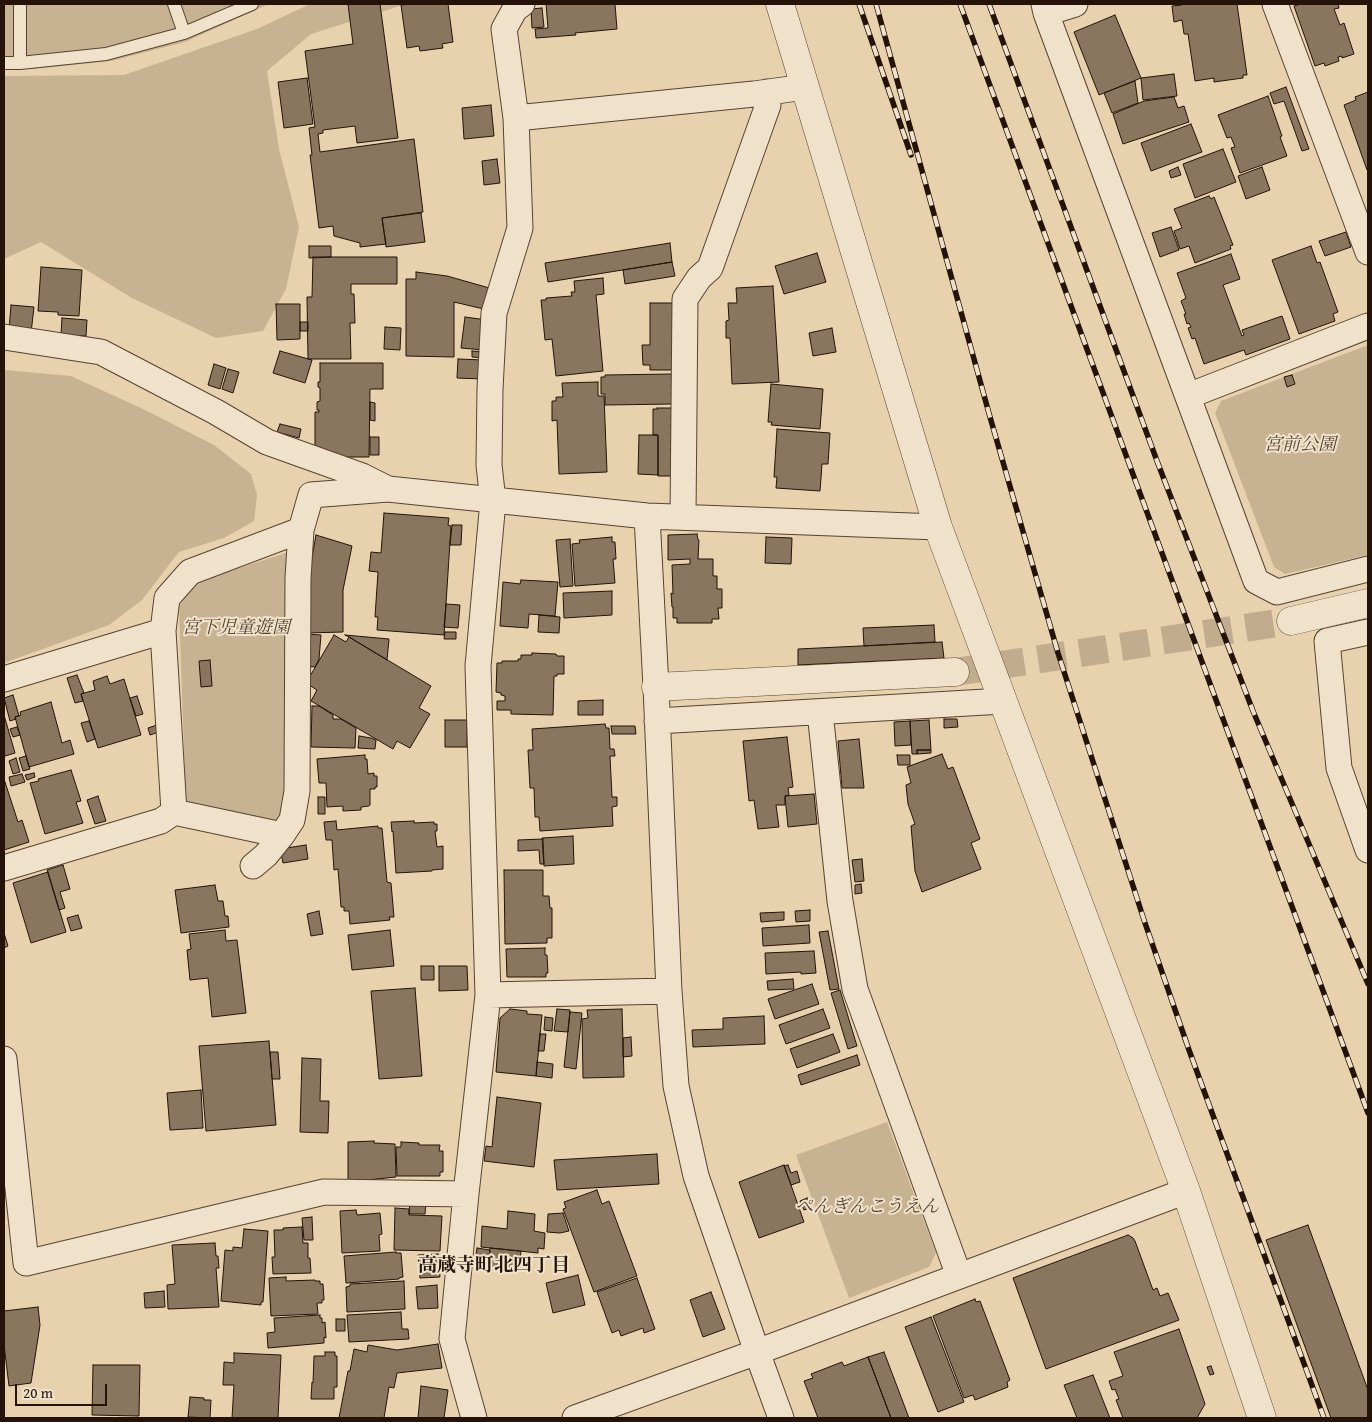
<!DOCTYPE html>
<html>
<head>
<meta charset="utf-8">
<style>
	body { margin:0 }
	#map { position:relative; width:1372px; height:1422px; overflow:hidden; background:#e8d2ae; font-family:"Gentium Book Plus",serif }
	canvas { display:block }
	.frame { position:absolute; inset:0; border:5px solid #251309; pointer-events:none }
	.scale { position:absolute; left:15px; top:1384px; width:92px; height:22px; box-sizing:border-box; border:2px solid #251309; border-top:0; padding-left:6px; font-size:15px; line-height:18px; white-space:nowrap; color:#251309; -webkit-text-stroke:4px #f0e2ca; paint-order:stroke }
</style>
</head>
<body>
<div id="map">
<canvas width="1372" height="1422"></canvas>
<div class="frame"></div>
<div class="scale">20 m</div>
</div>
<script>
const context = document.querySelector('canvas').getContext('2d');
context.lineJoin = 'round';
function paint(path, color) { context.fillStyle = color; context.fill(path, 'evenodd'); }
const shape = rows => new Path2D(rows.map(r => 'M' + r).join(''));
function trace(path, color, width, dash) { context.strokeStyle = color; context.lineWidth = width; context.lineCap = dash ? 'butt' : 'round'; context.setLineDash(dash || []); context.stroke(path); }
function label(font, color, halo, rows, align = 'center') {
  context.font = font + ' "Gentium Book Plus","Noto Serif JP",serif'; context.lineWidth = 4; context.setLineDash([]); context.textBaseline = 'middle'; context.strokeStyle = halo; context.fillStyle = color; for (const [text, x, y, turn = 0] of rows) {
    context.save(); context.translate(x, y); context.rotate((+turn || 0) * Math.PI / 180); context.textAlign = isNaN(turn) ? turn : align; if (halo) context.strokeText(text, 0, 0); context.fillText(text, 0, 0); context.restore();
  }
}
paint(shape([
	[4,4,269,4,185,42,111,61,33,69,4,70],
	[310,4,406,4,311,34,267,71,279,149,299,227,286,289,263,331,216,338,132,298,41,242,4,259,4,76,124,75,257,29],
	[1368,345,1368,555,1285,574,1274,567,1215,413,1221,401],
	[4,370,71,376,143,409,214,445,251,474,257,495,254,521,224,538,179,552,142,600,109,625,4,663],
	[292,551,285,813,273,830,186,811,179,607,194,583],
	[887,1122,936,1253,929,1267,849,1298,796,1155]
]), '#c7b292');
const building = shape([
	[348,4,380,4,398,138,357,143,355,126,323,130,323,133,318,134,320,152,414,139,423,212,382,218,386,244,360,247,360,243,334,236,333,226,319,228,310,155,312,155,309,128,315,127,305,51,353,44,348,4],
	[413,4,448,4,453,42,442,44,443,48,420,51,419,46,407,48,401,5,413,4],
	[546,4,615,4,617,29,575,33,576,35,536,38,535,29,548,28,546,4],
	[1182,4,1237,4,1247,75,1243,75,1243,78,1214,82,1214,78,1195,81,1188,34,1184,34,1182,20,1174,22,1172,6,1182,5,1182,4],
	[1301,4,1338,4,1339,8,1334,9,1340,25,1344,23,1354,54,1342,58,1342,56,1338,57,1339,61,1325,66,1324,63,1315,66,1294,6,1301,4],
	[542,8,544,27,532,28,531,9,542,8],
	[1115,15,1141,78,1099,95,1074,32,1115,15],
	[1174,74,1177,96,1143,100,1141,78,1174,74],
	[307,78,313,124,284,128,278,82,307,78],
	[1135,81,1138,103,1112,113,1104,93,1135,81],
	[1286,87,1309,149,1302,151,1284,101,1274,104,1270,93,1286,87],
	[1368,92,1368,169,1367,170,1344,105,1356,100,1355,97,1368,92],
	[1268,96,1282,136,1280,137,1287,156,1240,173,1231,148,1235,147,1231,137,1227,138,1218,115,1268,96],
	[1174,97,1178,108,1184,106,1189,122,1123,144,1113,114,1144,101,1174,97],
	[491,105,494,136,464,139,462,108,491,105],
	[1191,124,1202,152,1151,171,1141,143,1191,124],
	[1223,149,1236,182,1195,198,1183,164,1223,149],
	[497,159,500,183,484,185,482,161,497,159],
	[1178,167,1181,175,1171,178,1169,171,1178,167],
	[1262,167,1270,190,1246,199,1238,176,1262,167],
	[1209,196,1211,199,1214,197,1233,245,1230,246,1231,249,1195,263,1189,246,1180,249,1174,231,1182,228,1174,209,1209,196],
	[421,213,425,242,386,247,382,218,421,213],
	[1171,227,1179,250,1160,257,1152,233,1171,227],
	[1346,232,1351,247,1325,256,1319,241,1346,232],
	[670,243,672,262,548,282,545,263,670,243],
	[309,246,331,246,331,257,309,258,309,246],
	[1311,246,1317,263,1320,262,1338,312,1333,314,1335,321,1299,334,1272,260,1311,246],
	[817,253,826,282,784,294,775,266,817,253],
	[1231,254,1240,279,1223,285,1242,336,1244,335,1242,330,1282,316,1290,339,1246,355,1244,350,1204,364,1195,338,1192,339,1188,328,1191,327,1189,323,1187,324,1184,314,1186,314,1181,301,1186,298,1177,273,1231,254],
	[313,257,397,257,397,284,351,284,351,294,354,294,355,323,350,323,351,359,308,359,307,297,312,297,313,257],
	[672,262,675,276,625,284,623,270,672,262],
	[41,267,82,270,79,316,58,315,58,312,38,311,41,267],
	[416,272,447,276,493,289,488,310,454,302,454,357,406,356,406,279,416,279,416,272],
	[603,278,604,294,596,295,603,371,556,376,552,339,545,340,541,300,546,300,546,298,572,296,571,292,575,292,574,281,603,278],
	[773,286,779,382,732,384,730,338,726,338,726,321,729,320,728,303,737,303,736,288,773,286],
	[650,303,678,303,678,370,650,370,650,365,643,365,642,345,650,345,650,303],
	[276,304,300,304,300,339,277,340,276,304],
	[11,305,34,307,31,333,9,331,11,305],
	[465,317,487,320,484,350,461,348,465,317],
	[62,318,87,320,86,336,61,335,62,318],
	[300,322,308,322,308,331,300,331,300,322],
	[385,327,401,328,400,350,384,349,385,327],
	[832,328,836,352,813,356,809,333,832,328],
	[280,351,312,360,305,383,273,373,280,351],
	[472,351,485,352,485,358,472,357,472,351],
	[458,359,484,360,483,379,457,378,458,359],
	[320,363,383,363,383,389,370,389,369,457,332,457,315,452,315,412,319,412,319,410,317,410,317,402,320,401,320,388,318,387,318,382,320,382,320,363],
	[214,364,226,368,220,389,208,385,214,364],
	[228,369,239,372,233,393,222,389,228,369],
	[672,374,673,404,605,405,605,394,601,394,601,377,605,377,605,375,672,374],
	[1292,375,1295,384,1287,387,1284,377,1292,375],
	[598,382,598,396,604,396,607,472,559,474,557,420,552,421,552,401,556,401,556,397,563,397,562,383,598,382],
	[771,384,823,389,820,429,771,425,772,422,768,422,771,384],
	[370,402,375,403,375,421,370,420,370,402],
	[657,408,675,408,674,476,658,476,658,435,653,435,653,409,658,409,657,408],
	[280,424,301,429,299,438,277,432,280,424],
	[777,429,830,433,828,464,822,464,820,491,776,488,777,477,774,477,777,429],
	[639,435,658,435,658,475,638,474,639,435],
	[370,437,379,437,379,455,370,455,370,437],
	[384,513,449,518,448,525,451,526,444,635,377,630,378,617,375,617,378,572,369,571,371,552,381,553,384,513],
	[452,525,462,525,461,545,450,545,452,525],
	[697,534,698,540,699,540,698,559,713,559,713,576,717,576,717,589,722,589,722,608,718,608,719,619,712,619,712,623,677,623,677,618,673,618,673,607,672,607,671,593,673,594,672,565,690,564,690,559,668,560,668,535,697,534],
	[316,535,352,546,343,590,343,632,307,633,308,580,316,535],
	[612,537,612,542,615,542,616,559,613,559,615,583,575,586,572,544,580,543,579,540,612,537],
	[766,537,792,538,791,564,765,563,766,537],
	[570,539,573,586,560,587,556,540,570,539],
	[521,580,558,582,555,616,529,614,528,628,500,626,503,582,520,584,521,580],
	[612,591,612,615,564,618,563,593,612,591],
	[446,604,460,605,458,628,444,627,446,604],
	[539,615,560,617,559,633,538,632,539,615],
	[934,625,935,642,864,646,863,628,934,625],
	[445,632,456,632,456,639,444,639,445,632],
	[306,634,321,635,319,659,315,667,304,666,306,634],
	[334,635,346,642,349,637,431,686,419,708,430,714,410,748,397,741,393,749,311,701,317,690,306,683,334,635],
	[345,635,389,639,387,660,349,637,345,635],
	[942,642,944,658,798,665,798,649,942,642],
	[532,653,556,654,557,656,564,656,564,674,557,674,557,676,554,676,553,715,511,714,511,710,497,710,497,701,505,701,505,696,501,695,501,693,496,692,497,663,502,663,502,661,518,661,518,659,521,659,521,655,532,655,532,653],
	[210,660,212,686,201,687,199,661,210,660],
	[77,675,84,693,81,694,83,701,75,703,67,678,77,675],
	[107,676,110,684,124,679,141,735,98,748,81,694,95,690,93,681,107,676],
	[13,695,19,716,15,717,16,719,10,721,4,698,13,695],
	[137,696,143,714,136,716,130,698,137,696],
	[603,700,603,715,578,715,578,701,603,700],
	[51,702,62,743,70,740,74,754,29,767,15,717,21,715,20,712,51,702],
	[312,706,319,706,333,715,333,719,341,719,356,728,355,748,311,747,312,706],
	[4,715,15,753,5,756,4,752,4,715],
	[944,719,957,719,958,727,944,728,944,719],
	[445,720,467,720,467,747,445,747,445,720],
	[929,720,931,750,917,750,917,754,912,754,910,721,929,720],
	[89,721,95,739,87,742,81,723,89,721],
	[910,721,911,745,895,746,894,722,910,721],
	[605,724,606,728,609,728,610,749,614,749,615,756,610,756,612,797,617,797,617,806,612,807,613,826,540,831,539,817,535,817,534,788,530,788,528,750,533,750,532,729,605,724],
	[157,725,159,732,150,735,148,728,157,725],
	[611,726,635,726,636,734,612,734,611,726],
	[17,727,20,735,13,737,10,729,17,727],
	[359,736,371,738,376,740,375,749,358,748,359,736],
	[787,737,793,787,788,788,789,795,785,796,785,805,776,805,779,827,758,829,754,800,749,801,743,741,787,737],
	[859,739,864,788,842,788,838,741,859,739],
	[917,750,931,750,931,753,917,754,917,750],
	[942,754,948,769,953,767,980,839,971,843,981,869,922,892,915,871,911,826,915,824,908,804,906,785,911,783,907,767,942,754],
	[365,755,365,759,367,759,368,774,374,773,374,776,377,776,377,787,375,787,375,789,370,789,370,805,369,806,361,807,361,810,343,811,343,806,327,807,326,783,319,783,317,759,365,755],
	[897,755,910,755,910,765,898,765,897,755],
	[26,756,30,769,23,771,19,758,26,756],
	[16,758,20,772,13,774,9,761,16,758],
	[71,770,81,801,76,802,83,823,45,834,30,783,39,781,38,779,71,770],
	[34,773,35,777,27,780,25,775,34,773],
	[22,774,25,782,11,786,9,777,22,774],
	[4,779,18,822,22,820,29,842,4,850,4,779],
	[814,794,817,824,788,827,785,796,814,794],
	[98,796,106,821,95,824,87,800,98,796],
	[318,797,325,797,325,814,318,814,318,797],
	[336,821,337,830,378,826,378,828,382,828,387,882,391,883,394,917,389,917,390,920,350,924,349,911,344,911,344,907,341,907,338,869,334,870,332,840,326,840,324,822,336,821],
	[414,821,414,823,434,822,434,824,437,824,437,831,435,831,437,847,443,846,443,869,432,870,432,871,396,873,393,831,392,832,391,822,414,821],
	[573,836,574,864,544,866,542,838,573,836],
	[543,839,544,864,540,864,539,850,518,851,518,840,543,839],
	[306,845,308,859,283,863,280,849,306,845],
	[862,859,864,881,855,882,852,860,862,859],
	[63,865,70,889,60,892,65,908,59,910,47,870,63,865],
	[504,870,543,870,543,896,549,896,550,908,552,908,552,938,547,938,547,943,505,944,504,870],
	[48,872,66,932,31,943,13,883,48,872],
	[861,884,862,893,855,894,855,885,861,884],
	[215,885,218,901,223,901,225,916,228,916,229,927,181,933,175,890,215,885],
	[810,910,810,921,796,922,795,911,810,910],
	[319,911,323,934,311,936,307,914,319,911],
	[784,912,784,920,761,922,760,913,784,912],
	[78,915,82,928,71,931,67,918,78,915],
	[809,925,810,943,763,946,762,928,809,925],
	[225,930,226,941,237,940,246,1013,212,1017,208,978,190,980,187,950,191,949,189,934,225,930],
	[390,930,394,966,352,970,348,935,390,930],
	[828,931,839,989,830,990,819,932,828,931],
	[4,933,8,946,4,948,4,933],
	[545,948,545,955,547,955,548,973,546,973,546,977,507,977,506,949,545,948],
	[814,951,816,973,801,974,801,972,766,974,765,953,814,951],
	[421,966,434,966,434,980,421,980,421,966],
	[439,966,467,966,468,990,439,991,439,966],
	[793,979,794,989,768,990,767,981,793,979],
	[812,984,819,1004,775,1019,768,999,812,984],
	[415,988,422,1076,379,1079,371,991,415,988],
	[840,990,857,1046,848,1049,831,993,840,990],
	[510,1009,527,1011,527,1014,542,1015,536,1076,496,1072,500,1018,510,1009],
	[557,1009,570,1010,568,1032,554,1031,557,1009],
	[622,1009,624,1077,583,1078,582,1019,588,1018,587,1010,622,1009],
	[823,1009,830,1028,786,1044,779,1025,823,1009],
	[570,1012,582,1013,576,1069,564,1067,570,1012],
	[764,1016,765,1044,693,1047,692,1030,723,1029,723,1018,764,1016],
	[545,1017,553,1018,552,1031,544,1030,545,1017],
	[540,1034,546,1034,544,1051,538,1051,540,1034],
	[833,1034,840,1052,797,1068,790,1049,833,1034],
	[631,1037,632,1056,623,1057,623,1038,631,1037],
	[269,1041,276,1125,206,1131,199,1046,269,1041],
	[270,1052,278,1052,280,1079,272,1079,270,1052],
	[857,1055,860,1065,801,1085,798,1075,857,1055],
	[302,1058,321,1059,320,1101,329,1101,328,1133,300,1132,302,1058],
	[537,1062,553,1064,552,1078,536,1076,537,1062],
	[201,1090,203,1128,170,1130,167,1093,201,1090],
	[497,1097,541,1103,534,1167,484,1161,486,1146,492,1147,497,1097],
	[374,1141,374,1143,395,1144,396,1177,348,1182,348,1142,374,1141],
	[401,1142,419,1143,419,1145,440,1145,439,1151,443,1151,443,1172,440,1172,440,1176,397,1176,396,1147,401,1147,401,1142],
	[657,1154,659,1184,557,1190,554,1160,657,1154],
	[784,1165,804,1222,759,1238,739,1182,784,1165],
	[788,1165,791,1173,797,1171,800,1182,791,1185,784,1166,788,1165],
	[597,1190,602,1204,609,1201,637,1276,594,1292,563,1209,566,1208,564,1202,597,1190],
	[807,1198,810,1208,804,1210,800,1201,807,1198],
	[410,1201,426,1202,425,1214,409,1214,410,1201],
	[395,1208,409,1209,409,1215,442,1216,440,1251,394,1250,395,1208],
	[356,1210,357,1215,380,1213,382,1234,379,1235,380,1251,342,1253,340,1211,356,1210],
	[508,1211,535,1214,534,1231,545,1233,544,1249,538,1248,538,1253,481,1247,482,1226,507,1229,508,1211],
	[563,1213,569,1231,560,1233,547,1232,548,1214,563,1213],
	[312,1217,313,1240,304,1240,302,1218,312,1217],
	[1308,1225,1368,1390,1368,1418,1331,1418,1266,1240,1308,1225],
	[302,1227,303,1243,308,1243,308,1258,310,1258,311,1273,273,1274,272,1257,275,1257,274,1230,283,1230,283,1228,302,1227],
	[244,1229,268,1231,263,1302,261,1302,261,1305,221,1301,225,1250,233,1251,233,1247,242,1248,244,1229],
	[1128,1235,1133,1238,1135,1241,1153,1290,1157,1288,1160,1296,1168,1293,1179,1320,1046,1369,1013,1278,1128,1235],
	[215,1243,216,1256,218,1256,219,1268,216,1268,219,1307,168,1309,167,1285,175,1284,172,1245,215,1243],
	[477,1248,490,1250,489,1261,475,1260,477,1248],
	[490,1248,521,1251,519,1269,489,1266,490,1248],
	[396,1252,396,1253,401,1253,403,1277,399,1278,399,1279,346,1283,344,1256,396,1252],
	[438,1254,440,1277,420,1278,418,1255,438,1254],
	[578,1275,585,1305,553,1313,546,1283,578,1275],
	[286,1277,286,1281,315,1280,315,1281,320,1281,320,1284,323,1284,324,1300,322,1300,322,1303,317,1303,318,1314,271,1316,269,1278,286,1277],
	[637,1278,655,1329,644,1333,643,1328,621,1336,619,1330,612,1333,597,1292,637,1278],
	[404,1281,405,1309,347,1312,346,1287,350,1286,350,1284,404,1281],
	[437,1285,438,1308,418,1309,416,1287,437,1285],
	[164,1291,165,1307,145,1308,144,1293,164,1291],
	[711,1292,725,1329,703,1337,690,1300,711,1292],
	[975,1299,976,1302,980,1301,1010,1380,1007,1382,1008,1387,975,1400,973,1395,964,1398,933,1316,975,1299],
	[38,1307,40,1325,31,1383,9,1386,4,1345,4,1311,38,1307],
	[401,1312,402,1329,408,1329,409,1339,349,1342,347,1315,401,1312],
	[320,1315,320,1318,322,1318,322,1323,325,1322,326,1338,324,1337,324,1343,268,1348,267,1333,275,1332,274,1318,320,1315],
	[931,1317,964,1402,938,1412,905,1327,931,1317],
	[336,1319,345,1319,345,1331,336,1331,336,1319],
	[1179,1329,1205,1404,1197,1418,1123,1418,1116,1400,1119,1399,1115,1389,1112,1390,1109,1381,1123,1376,1114,1352,1179,1329],
	[438,1344,442,1368,397,1373,394,1388,389,1387,384,1418,339,1418,348,1371,350,1371,354,1349,367,1352,368,1345,397,1350,438,1344],
	[325,1352,335,1352,335,1356,337,1356,337,1387,334,1387,334,1399,311,1399,312,1382,313,1383,314,1356,325,1356,325,1352],
	[884,1352,909,1418,891,1418,868,1357,884,1352],
	[234,1353,281,1355,278,1418,232,1418,234,1385,223,1385,224,1362,234,1363,234,1353],
	[868,1357,891,1418,818,1418,804,1381,813,1378,811,1374,842,1362,844,1366,868,1357],
	[93,1365,140,1365,139,1416,92,1415,93,1365],
	[1211,1366,1214,1374,1210,1375,1207,1367,1211,1366],
	[1093,1375,1110,1418,1077,1418,1064,1385,1093,1375],
	[421,1386,448,1390,444,1418,418,1418,421,1386],
	[190,1397,204,1398,204,1400,211,1400,210,1418,188,1417,190,1397]
]);
paint(building, '#8a765f');
trace(building, '#251309', 1);
trace(shape([
	[955,672,1291,621]
]), '#c1ac8d', 28, [28, 14]);
const service = shape([
	[174,4,184,33],
	[4,63,20,63,106,54,184,33,252,4],
	[20,63,20,4]
]);
const minor = shape([
	[1044,4,1046,13,1256,581,1277,592,1368,569],
	[1275,4,1368,252],
	[1046,13,1075,4],
	[516,118,504,29,515,9,522,4],
	[4,337,101,352,216,412,267,442,362,476,388,489],
	[1188,396,1368,326],
	[647,516,656,687,669,991,676,1086,696,1176,757,1352,781,1418],
	[683,517,685,299,699,278,710,268,768,105,767,92],
	[1368,632,1327,641,1339,768,1368,850],
	[4,679,163,631,167,598,190,572,301,530,311,495,388,489,647,516,938,527],
	[820,712,840,901,855,989,959,1276],
	[657,721,1003,701],
	[174,812,282,835],
	[253,866,266,855,282,835,292,820,297,791,298,578,301,530],
	[4,868,161,821,174,812,163,631],
	[488,995,669,991],
	[4,1059,26,1263,324,1192,466,1194],
	[474,1418,452,1339,466,1194,488,995,478,666,493,501,489,465,490,389,494,313,520,228,516,118,754,94,805,87],
	[575,1418,757,1352,1186,1191]
]);
const tertiary = shape([
	[780,4,938,527,1186,1191,1262,1418],
	[1291,621,1368,603],
	[656,687,955,672]
]);
trace(service, '#564332', 14);
trace(minor, '#564332', 27);
trace(tertiary, '#564332', 29);
trace(service, '#f0e2ca', 12);
trace(minor, '#f0e2ca', 25);
trace(tertiary, '#f0e2ca', 28);
const rail = shape([
	[859,4,911,155],
	[876,4,990,417,1058,653,1144,920,1189,1050,1324,1418],
	[960,4,1368,1113],
	[989,4,1157,461,1253,711,1368,984]
]);
trace(rail, '#251309', 5.5);
trace(rail, '#f0e2ca', 4, [11]);
label('italic 18px', '#564332', '#f0e2ca', [
	["宮前公園",1300,445],
	["宮下児童遊園",236,628],
	["ぺんぎんこうえん",867,1207]
]);
label('bold 19px', '#251309', '#f0e2ca', [
	["高蔵寺町北四丁目",494,1266]
]);
</script>
</body>
</html>
